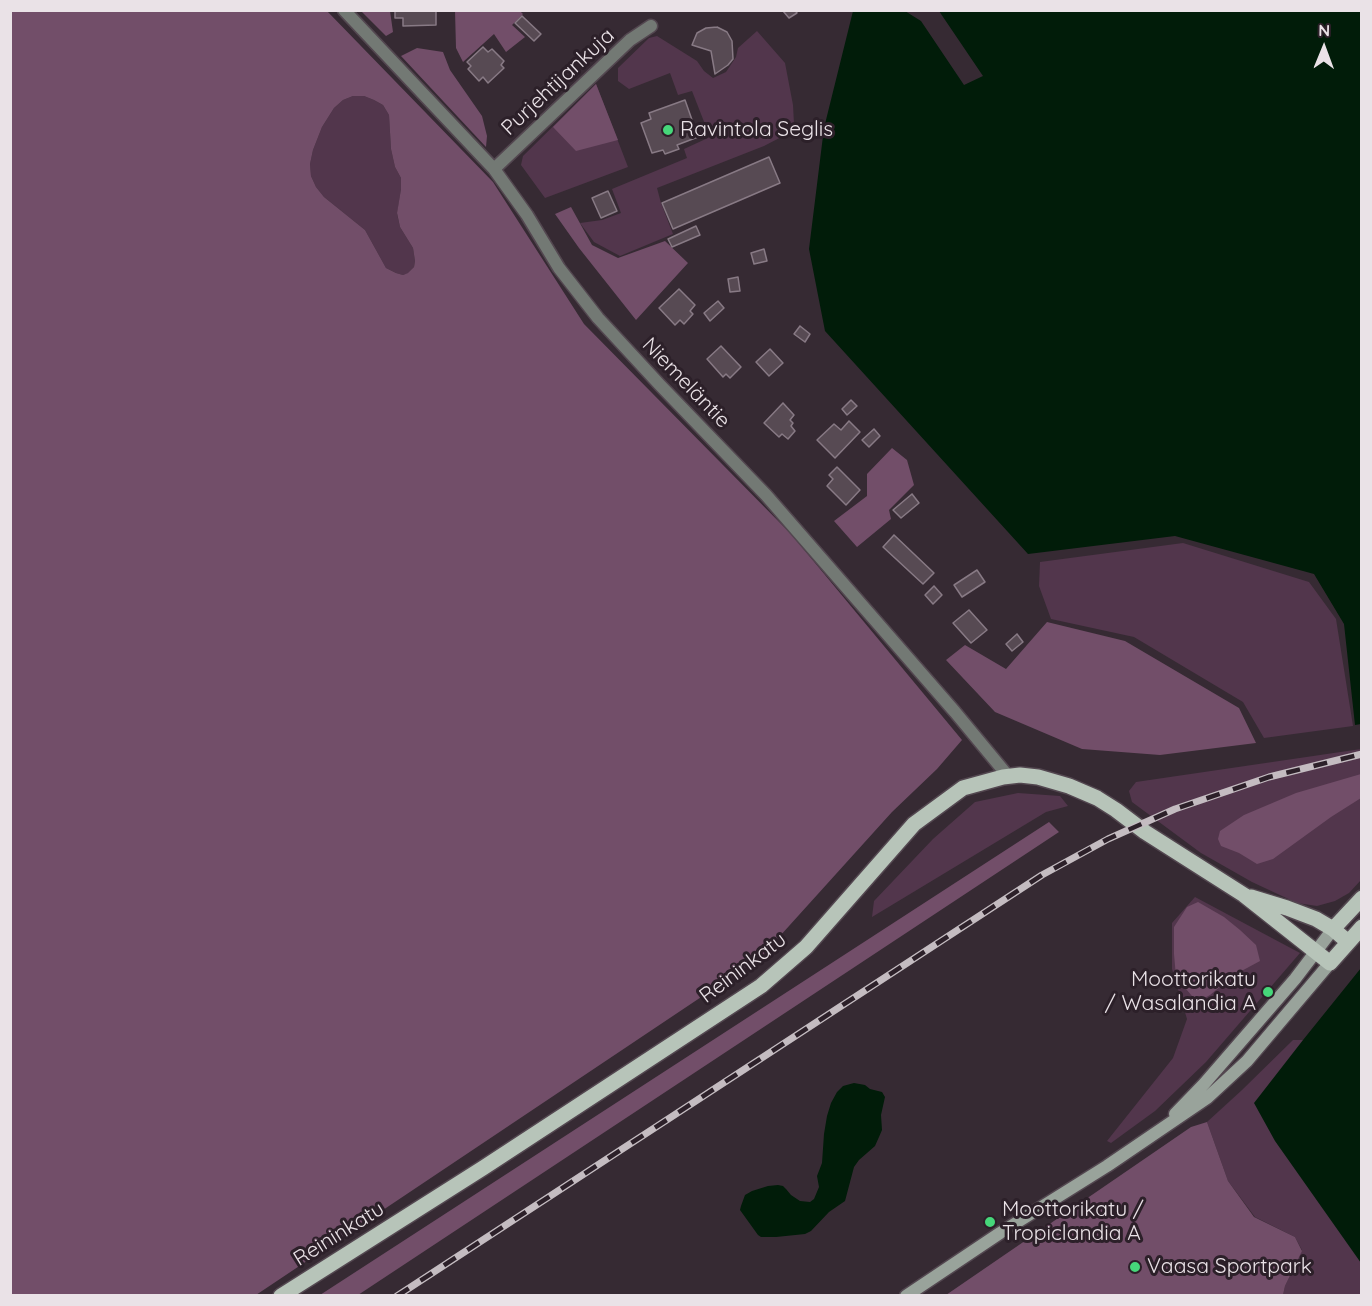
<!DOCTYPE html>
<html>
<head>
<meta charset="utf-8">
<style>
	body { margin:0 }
	#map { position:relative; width:1372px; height:1306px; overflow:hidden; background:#362a33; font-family:Quicksand,sans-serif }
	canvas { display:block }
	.frame { position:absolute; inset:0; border:12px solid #eae2e7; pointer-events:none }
	.north { position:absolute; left:1294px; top:18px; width:60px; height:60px; -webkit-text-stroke:4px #2c2029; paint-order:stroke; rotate:1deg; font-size:16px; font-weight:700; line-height:24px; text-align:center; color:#eae2e7 }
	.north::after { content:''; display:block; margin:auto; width:21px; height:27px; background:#eae2e7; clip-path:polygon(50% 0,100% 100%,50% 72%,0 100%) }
</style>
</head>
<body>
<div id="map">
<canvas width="1372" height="1306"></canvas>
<div class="frame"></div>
<div class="north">N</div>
</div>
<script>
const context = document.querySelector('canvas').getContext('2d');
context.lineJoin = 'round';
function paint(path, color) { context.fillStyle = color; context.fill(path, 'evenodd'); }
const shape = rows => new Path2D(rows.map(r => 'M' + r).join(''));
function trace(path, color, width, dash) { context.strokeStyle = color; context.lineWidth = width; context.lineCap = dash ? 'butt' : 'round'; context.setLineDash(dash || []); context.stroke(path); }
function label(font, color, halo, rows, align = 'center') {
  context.font = font + ' Quicksand,sans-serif'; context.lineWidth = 6; context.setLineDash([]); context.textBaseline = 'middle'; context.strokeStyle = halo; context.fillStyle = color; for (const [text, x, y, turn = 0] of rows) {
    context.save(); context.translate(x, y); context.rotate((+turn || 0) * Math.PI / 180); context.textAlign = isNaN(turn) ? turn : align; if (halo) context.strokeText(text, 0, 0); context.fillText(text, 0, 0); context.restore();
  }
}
paint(shape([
	[757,31,785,63,793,105,794,124,789,133,764,146,657,188,661,203,673,234,620,256,594,242,580,223,602,220,621,213,612,189,687,158,684,149,710,137,692,91,678,95,670,73,629,89,618,81,618,68,649,38,657,36,697,61,704,71,713,78,726,72,736,57,738,48],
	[596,84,628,167,545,198,521,165,523,156],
	[353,96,364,96,374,100,383,105,389,115,391,149,395,167,401,178,401,189,397,214,400,227,413,248,415,261,414,267,409,273,403,275,396,273,386,268,365,230,324,197,316,187,311,176,310,164,313,150,322,127,334,108,343,100],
	[1183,543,1309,582,1336,619,1353,726,1264,738,1243,702,1134,637,1051,619,1039,586,1040,562],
	[1361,749,1361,880,1349,893,1335,901,1317,906,1297,903,1252,882,1201,853,1132,802,1129,791,1136,782],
	[1018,793,1060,796,1068,806,1046,812,872,917,874,901,933,839,975,802],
	[1195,897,1300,953,1206,1062,1155,1111,1111,1143,1107,1141,1173,1058,1187,1019,1172,969,1172,923],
	[1293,1040,1303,1040,1361,1073,1361,1295,1283,1295,1285,1286,1302,1250,1295,1237,1255,1217,1228,1181,1207,1122,1242,1090]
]), '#52364c');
paint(shape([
	[10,11,327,11,493,182,584,324,791,534,962,740,937,769,892,812,761,957,256,1295,11,1295],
	[353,96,364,96,374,100,383,105,389,115,391,149,395,167,401,178,401,189,397,213,400,227,413,248,415,261,414,267,408,273,403,275,396,273,386,268,365,230,324,197,316,187,311,176,310,164,313,150,322,127,334,108,343,100],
	[361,11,390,11,393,32,386,36],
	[455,11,520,11,523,14,512,25,525,37,506,52,494,34,463,62,456,48],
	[417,48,443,52,450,70,482,116,487,136,486,147,401,56],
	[596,84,618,140,576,151,553,127],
	[571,207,592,245,618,258,665,241,688,263,636,320,579,248,555,214],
	[892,448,907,460,914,485,889,510,891,519,857,547,834,521,867,496,867,474],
	[1047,622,1125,641,1239,708,1256,743,1160,755,1082,749,995,712,946,660,965,645,1006,669],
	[1361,774,1361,798,1331,817,1273,859,1257,864,1239,853,1221,846,1218,839,1220,831,1244,815,1296,793],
	[1049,822,1059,832,358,1295,320,1295],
	[1198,902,1224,917,1240,930,1256,945,1260,961,1234,975,1210,995,1197,1002,1176,977,1174,954,1174,927,1187,907],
	[1207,1122,1228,1181,1254,1217,1295,1237,1302,1251,1285,1286,1283,1295,946,1295,1191,1127]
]), '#724e69');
paint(shape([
	[853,11,905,11,921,21,964,85,983,76,939,11,1361,11,1361,724,1355,725,1344,624,1314,574,1175,536,1028,554,825,331,809,249,824,128],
	[1361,968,1361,1263,1275,1141,1254,1103,1303,1040],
	[854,1083,865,1085,870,1089,882,1092,885,1097,881,1115,882,1130,879,1137,875,1146,859,1160,854,1167,845,1201,829,1212,811,1231,805,1234,776,1237,761,1237,758,1235,740,1210,741,1206,745,1195,752,1191,768,1186,778,1185,783,1186,786,1189,791,1195,800,1201,810,1202,814,1199,819,1187,817,1176,822,1163,824,1134,827,1116,831,1103,837,1092,843,1086]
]), '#011c09');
const building = shape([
	[395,10,436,10,436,25,403,26,403,18,395,18,395,10],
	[795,10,797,13,789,18,783,11,795,10],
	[522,16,541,34,534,41,515,23,522,16],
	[717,27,727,32,732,41,733,59,728,65,715,74,711,51,692,45,697,33,706,28,717,27],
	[483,47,488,52,492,49,504,61,501,65,504,68,488,83,483,77,479,81,468,69,471,66,467,62,483,47],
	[685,100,698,137,677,145,679,149,665,154,663,150,652,153,641,123,651,119,649,113,685,100],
	[769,157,780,183,673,229,662,203,769,157],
	[608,191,617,211,601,218,592,198,608,191],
	[696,226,700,235,672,247,668,239,696,226],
	[764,249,767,261,754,264,751,253,764,249],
	[738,277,740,291,730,292,728,279,738,277],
	[679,289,695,305,690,311,693,314,684,324,680,320,675,325,659,308,679,289],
	[718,301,724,308,710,321,704,313,718,301],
	[800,326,810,334,805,342,794,334,800,326],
	[721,346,741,367,730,378,726,374,723,377,707,359,721,346],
	[770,349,783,363,769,376,756,362,770,349],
	[851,400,857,406,847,415,842,409,851,400],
	[783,403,794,415,790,420,793,423,791,426,795,431,788,439,782,434,779,437,764,423,783,403],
	[849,421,860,432,835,458,817,440,834,424,841,430,849,421],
	[874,429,880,436,869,447,862,440,874,429],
	[837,467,860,490,846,505,827,486,833,479,829,475,837,467],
	[912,494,919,503,901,518,893,510,912,494],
	[894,535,934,573,923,584,883,547,894,535],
	[977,570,985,582,962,597,954,585,977,570],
	[934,586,942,595,933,604,925,595,934,586],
	[969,610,987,630,971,643,953,623,969,610],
	[1017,634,1023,642,1012,651,1006,644,1017,634]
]);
paint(building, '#574a53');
trace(building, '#887a85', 1.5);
const minor = shape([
	[344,10,494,169,527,215,559,268,598,318,659,384,766,495,955,712,1008,776],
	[494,169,630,40,651,26]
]);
const secondary = shape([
	[1175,1114,1204,1084,1295,979,1333,929],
	[906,1296,1000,1233,1107,1166,1207,1098,1247,1061,1330,963]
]);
const primary = shape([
	[1251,897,1287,908,1316,919,1333,929,1348,942],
	[1333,929,1362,898],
	[281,1296,483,1168,761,986,806,947,914,824,963,788,1003,777,1020,775,1038,777,1069,786,1097,798,1116,810,1145,832,1244,895,1330,963,1362,927]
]);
trace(minor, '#534750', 15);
trace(secondary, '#534750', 15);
trace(primary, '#534750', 18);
trace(minor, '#737974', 12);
trace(secondary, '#99a39b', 12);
trace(primary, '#b7c4b9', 15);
const rail = shape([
	[397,1296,1042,875,1108,839,1175,809,1269,777,1362,754]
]);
trace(rail, '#c4bcc1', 7);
trace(rail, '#2c2029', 4.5, [14]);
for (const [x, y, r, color] of [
	[668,130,6,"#46d77a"],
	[1268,992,6,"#46d77a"],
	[990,1222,6,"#46d77a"],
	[1135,1267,6,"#46d77a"]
]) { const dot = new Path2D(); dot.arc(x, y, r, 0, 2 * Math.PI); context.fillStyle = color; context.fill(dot); trace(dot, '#2c2029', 2); }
label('21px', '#eae2e7', '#2c2029', [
	["Purjehtijankuja",558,82,-43],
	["Niemeläntie",686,383,46],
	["Reininkatu",743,968,-37],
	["Reininkatu",339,1234,-32]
]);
label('21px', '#eae2e7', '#2c2029', [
	["Ravintola Seglis",680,130],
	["Moottorikatu",1256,980,"right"],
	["/ Wasalandia A",1256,1004,"right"],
	["Moottorikatu /",1002,1210],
	["Tropiclandia A",1002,1234],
	["Vaasa Sportpark",1147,1267]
], 'left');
</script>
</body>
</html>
